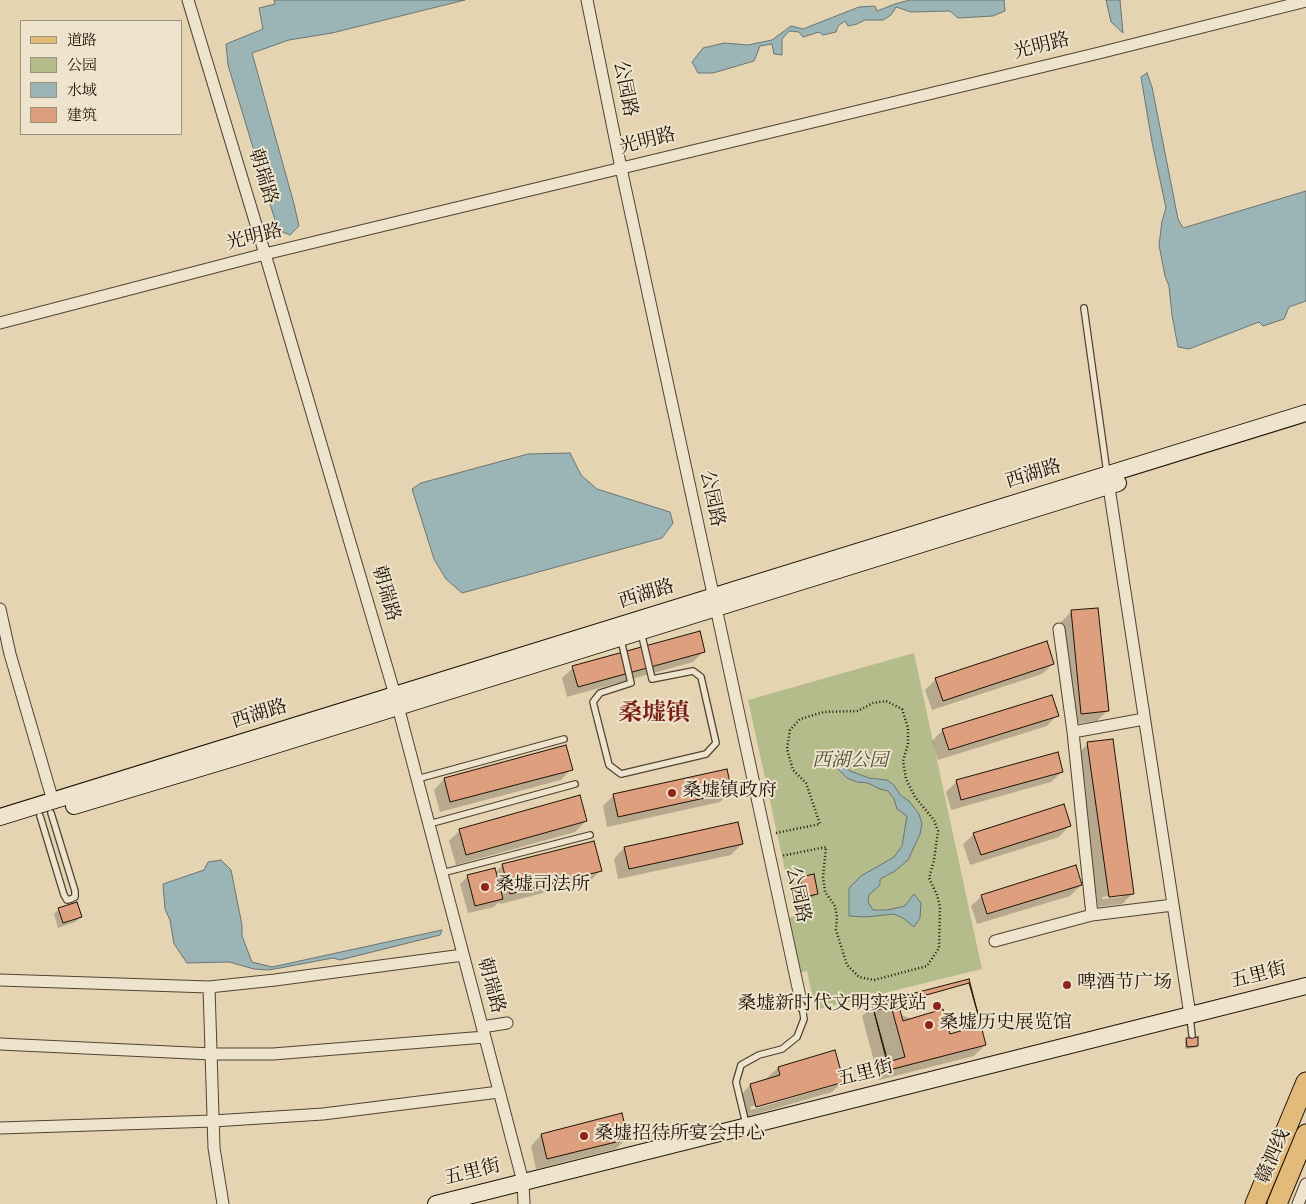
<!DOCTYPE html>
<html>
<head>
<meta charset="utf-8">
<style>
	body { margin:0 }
	#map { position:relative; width:1306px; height:1204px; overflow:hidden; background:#e5d4b2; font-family:"Sorts Mill Goudy","Noto Serif SC",serif }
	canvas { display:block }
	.legend { position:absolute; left:20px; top:20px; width:162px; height:115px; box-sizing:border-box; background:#eee3cd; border:1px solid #9c907e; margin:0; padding:6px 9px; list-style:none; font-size:15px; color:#201307 }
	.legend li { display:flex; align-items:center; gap:10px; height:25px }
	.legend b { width:25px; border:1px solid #9c907e }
</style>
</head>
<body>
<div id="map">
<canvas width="1306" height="1204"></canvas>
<ul class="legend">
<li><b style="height:6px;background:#e2ba79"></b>道路</li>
<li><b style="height:14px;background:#b5bc8c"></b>公园</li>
<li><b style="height:14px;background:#9bb5b7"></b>水域</li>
<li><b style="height:14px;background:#de9f7f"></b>建筑</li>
</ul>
</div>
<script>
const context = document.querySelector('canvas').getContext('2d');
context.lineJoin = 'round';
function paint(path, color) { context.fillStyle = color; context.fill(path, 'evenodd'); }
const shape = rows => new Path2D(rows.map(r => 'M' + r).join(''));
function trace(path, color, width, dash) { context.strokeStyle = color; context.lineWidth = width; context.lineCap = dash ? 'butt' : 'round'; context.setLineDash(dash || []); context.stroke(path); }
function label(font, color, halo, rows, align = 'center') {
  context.font = font + ' "Sorts Mill Goudy","Noto Serif SC",serif'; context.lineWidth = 4; context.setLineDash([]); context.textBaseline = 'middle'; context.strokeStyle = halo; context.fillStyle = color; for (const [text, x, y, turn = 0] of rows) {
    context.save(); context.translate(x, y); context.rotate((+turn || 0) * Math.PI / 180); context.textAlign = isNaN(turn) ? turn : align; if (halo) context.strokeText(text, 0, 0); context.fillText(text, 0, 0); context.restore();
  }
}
paint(shape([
	[914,653,982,969,815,1010,807,971,800,973,788,918,795,916,748,700]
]), '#b5bc8c');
const water = shape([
	[274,0,465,0,332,33,289,40,252,53,294,204,299,226,290,235,278,230,228,65,226,44,263,29,259,8,275,4,274,0],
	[910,0,1004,0,1005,11,993,16,958,18,950,11,911,12,896,7,891,15,883,20,865,20,857,24,848,26,845,21,838,26,836,32,823,35,819,32,803,37,799,32,789,31,782,39,782,55,774,54,772,44,760,46,754,61,713,73,698,73,692,62,703,48,724,43,748,45,772,40,791,26,803,29,859,7,875,6,877,11,895,4,910,0],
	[1106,0,1120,0,1123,33,1111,22,1106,0],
	[1147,73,1152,87,1178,219,1183,228,1306,191,1306,301,1289,307,1284,319,1263,326,1259,322,1189,349,1178,347,1172,315,1169,286,1165,276,1159,245,1162,221,1166,208,1152,142,1141,77,1147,73],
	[570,453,581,475,597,489,670,512,673,523,662,538,462,593,446,579,434,559,412,489,421,483,528,454,570,453],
	[847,750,853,760,843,765,850,771,869,778,887,780,894,785,900,795,909,801,919,814,922,824,920,834,908,860,895,871,880,879,880,885,869,895,868,902,873,910,887,910,905,906,914,894,921,903,920,918,914,927,903,918,894,914,866,917,849,916,849,888,861,876,894,857,902,846,907,816,897,809,894,799,888,791,880,789,868,783,857,782,847,778,839,770,836,760,837,751,847,750],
	[221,860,231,870,242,925,242,936,252,962,272,967,442,930,440,935,340,960,333,958,269,970,254,969,229,962,187,963,174,944,170,920,165,909,163,884,204,870,208,862,221,860]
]);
paint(water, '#9bb5b7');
trace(water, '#6a7471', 1);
paint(shape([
	[1071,612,1107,711,1097,721,1071,724,1061,622],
	[704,651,693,662,567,697,562,678,573,668],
	[1053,664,1042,674,932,710,925,690,936,679],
	[1057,715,1047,726,938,760,932,741,943,730],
	[1088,744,1133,893,1122,904,1098,907,1077,754],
	[1122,894,1122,897,1102,899,1102,897],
	[571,769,561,780,440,812,434,790,444,779],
	[1062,772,1051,782,951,810,946,792,956,782],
	[731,792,720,802,607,827,603,806,614,795],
	[586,821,575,832,456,865,449,841,460,830],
	[1069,826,1059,837,970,865,963,844,974,834],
	[742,844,731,855,618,879,614,859,624,848],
	[503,865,601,870,590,881,500,904,499,902,494,907,468,913,460,884,468,876,495,873],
	[800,878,816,894,811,899,799,901,795,883],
	[1081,885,1070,896,977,924,971,906,982,896],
	[59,909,81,917,75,922,58,928,54,914],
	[873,1005,985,1045,974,1056,879,1080,862,1016],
	[1187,1039,1197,1046,1195,1048,1185,1049,1185,1041],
	[834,1052,843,1081,832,1092,746,1117,740,1096,750,1085,768,1080,767,1078,778,1068],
	[832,1084,832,1086,751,1110,750,1107],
	[541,1135,627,1138,616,1149,536,1169,531,1146]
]), '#0003');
const building = shape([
	[1098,608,1109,711,1081,714,1071,610,1098,608],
	[700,631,705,652,578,687,572,666,700,631],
	[1047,641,1054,664,943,701,935,678,1047,641],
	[1052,695,1059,716,949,750,942,729,1052,695],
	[1113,739,1134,894,1109,897,1087,742,1113,739],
	[566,745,573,770,450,802,444,778,566,745],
	[1058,752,1063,772,961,800,956,780,1058,752],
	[727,769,732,792,618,817,613,794,727,769],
	[580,795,587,821,466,855,459,829,580,795],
	[1064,804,1071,826,981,855,973,833,1064,804],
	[738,822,743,844,629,869,624,847,738,822],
	[594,841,602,871,510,894,502,864,594,841],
	[1076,865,1082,885,987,914,981,895,1076,865],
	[495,868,503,899,475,906,467,875,495,868],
	[814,874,818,894,804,897,800,877,814,874],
	[77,902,82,917,63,923,58,908,77,902],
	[969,979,986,1045,889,1070,872,1004,969,979],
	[969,983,981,1025,950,1034,943,1009,903,1021,898,1003,969,983],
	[891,1006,905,1057,888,1062,874,1011,891,1006],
	[1198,1037,1198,1046,1187,1047,1186,1038,1198,1037],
	[835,1050,844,1082,756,1107,750,1084,780,1075,778,1067,835,1050],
	[622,1113,628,1139,547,1159,541,1134,622,1113]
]);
paint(building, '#de9f7f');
trace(building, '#201307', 1);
const lane = shape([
	[1084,308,1107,473],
	[621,640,631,683,600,693,593,702,609,765,621,774,706,754,716,743,701,677,693,671,652,679,641,632],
	[417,779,564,739],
	[40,816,64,895,67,900,71,899,75,897,75,891,51,813],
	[429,824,575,784],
	[442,873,590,835],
	[1190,1017,1192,1035],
	[746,1124,736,1082,741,1065,759,1055,782,1049,797,1037,804,1019,802,1006]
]);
const street = shape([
	[188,0,265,254,395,695,523,1182,524,1204],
	[587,0,621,168,802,1006],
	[0,323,265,254,1099,53,1306,1],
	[1108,481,1190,1015],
	[0,609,10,654,53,801],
	[1059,629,1073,732,1092,915],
	[1073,732,1144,719],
	[995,941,1092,915,1173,905],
	[0,980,209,987,275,980,463,955],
	[209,987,214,1148,223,1204],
	[482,1027,507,1023],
	[0,1044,212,1054,273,1054,485,1037],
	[0,1128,213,1121,323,1114,499,1092],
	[1298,1204,1306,1184]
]);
const secondary = shape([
	[74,806,237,757,1118,483],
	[0,817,1306,413],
	[436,1204,1306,986]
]);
const primary = shape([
	[1255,1204,1306,1082],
	[1277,1204,1306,1134]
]);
trace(lane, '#514332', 8);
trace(street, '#514332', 13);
trace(secondary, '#201307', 18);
trace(primary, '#201307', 21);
trace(shape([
	[776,833,820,824,806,783,793,770,787,749,790,730,800,719,824,712,858,711,873,703,886,701,902,709,908,728,908,744,903,761,906,779,915,797,934,820,938,831,934,860,929,878,937,895,940,907,939,948,927,966,874,980,859,977,847,965,836,930,837,917,835,906,825,892,823,877,826,847,781,856]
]), '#201307', 2.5, [1, 2.5]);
trace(lane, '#eee3cd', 5.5);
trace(street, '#eee3cd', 11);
trace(secondary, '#eee3cd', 16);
trace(primary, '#e2ba79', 19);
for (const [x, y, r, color] of [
	[672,793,5,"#8f2418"],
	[485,887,5,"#8f2418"],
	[1067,985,5,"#8f2418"],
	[937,1006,5,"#8f2418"],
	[929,1025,5,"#8f2418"],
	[584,1136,5,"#8f2418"]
]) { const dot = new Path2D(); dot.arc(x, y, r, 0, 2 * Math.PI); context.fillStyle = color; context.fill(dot); trace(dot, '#eee3cd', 2); }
label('19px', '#201307', '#eee3cd', [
	["光明路",1042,48,-14],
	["公园路",623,89,79],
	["光明路",648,143,-14],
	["朝瑞路",261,177,73],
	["光明路",255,239,-14],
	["西湖路",1034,476,-17],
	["公园路",710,499,78],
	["朝瑞路",384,594,74],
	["西湖路",647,596,-17],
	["西湖路",260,716,-17],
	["公园路",796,895,78],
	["五里街",1259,977,-14],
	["朝瑞路",489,986,75],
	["五里街",866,1075,-14],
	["赣泗线",1275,1157,-67],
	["五里街",473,1174,-14]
]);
label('italic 19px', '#544e36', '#eee3cd', [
	["西湖公园",850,763]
]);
label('19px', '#201307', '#eee3cd', [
	["桑墟镇政府",682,793],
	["桑墟司法所",495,887],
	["啤酒节广场",1077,985],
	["桑墟新时代文明实践站",927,1006,"right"],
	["桑墟历史展览馆",939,1025],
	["桑墟招待所宴会中心",594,1136]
], 'left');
label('bold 24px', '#7a1f14', '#eee3cd', [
	["桑墟镇",654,716]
]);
</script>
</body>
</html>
